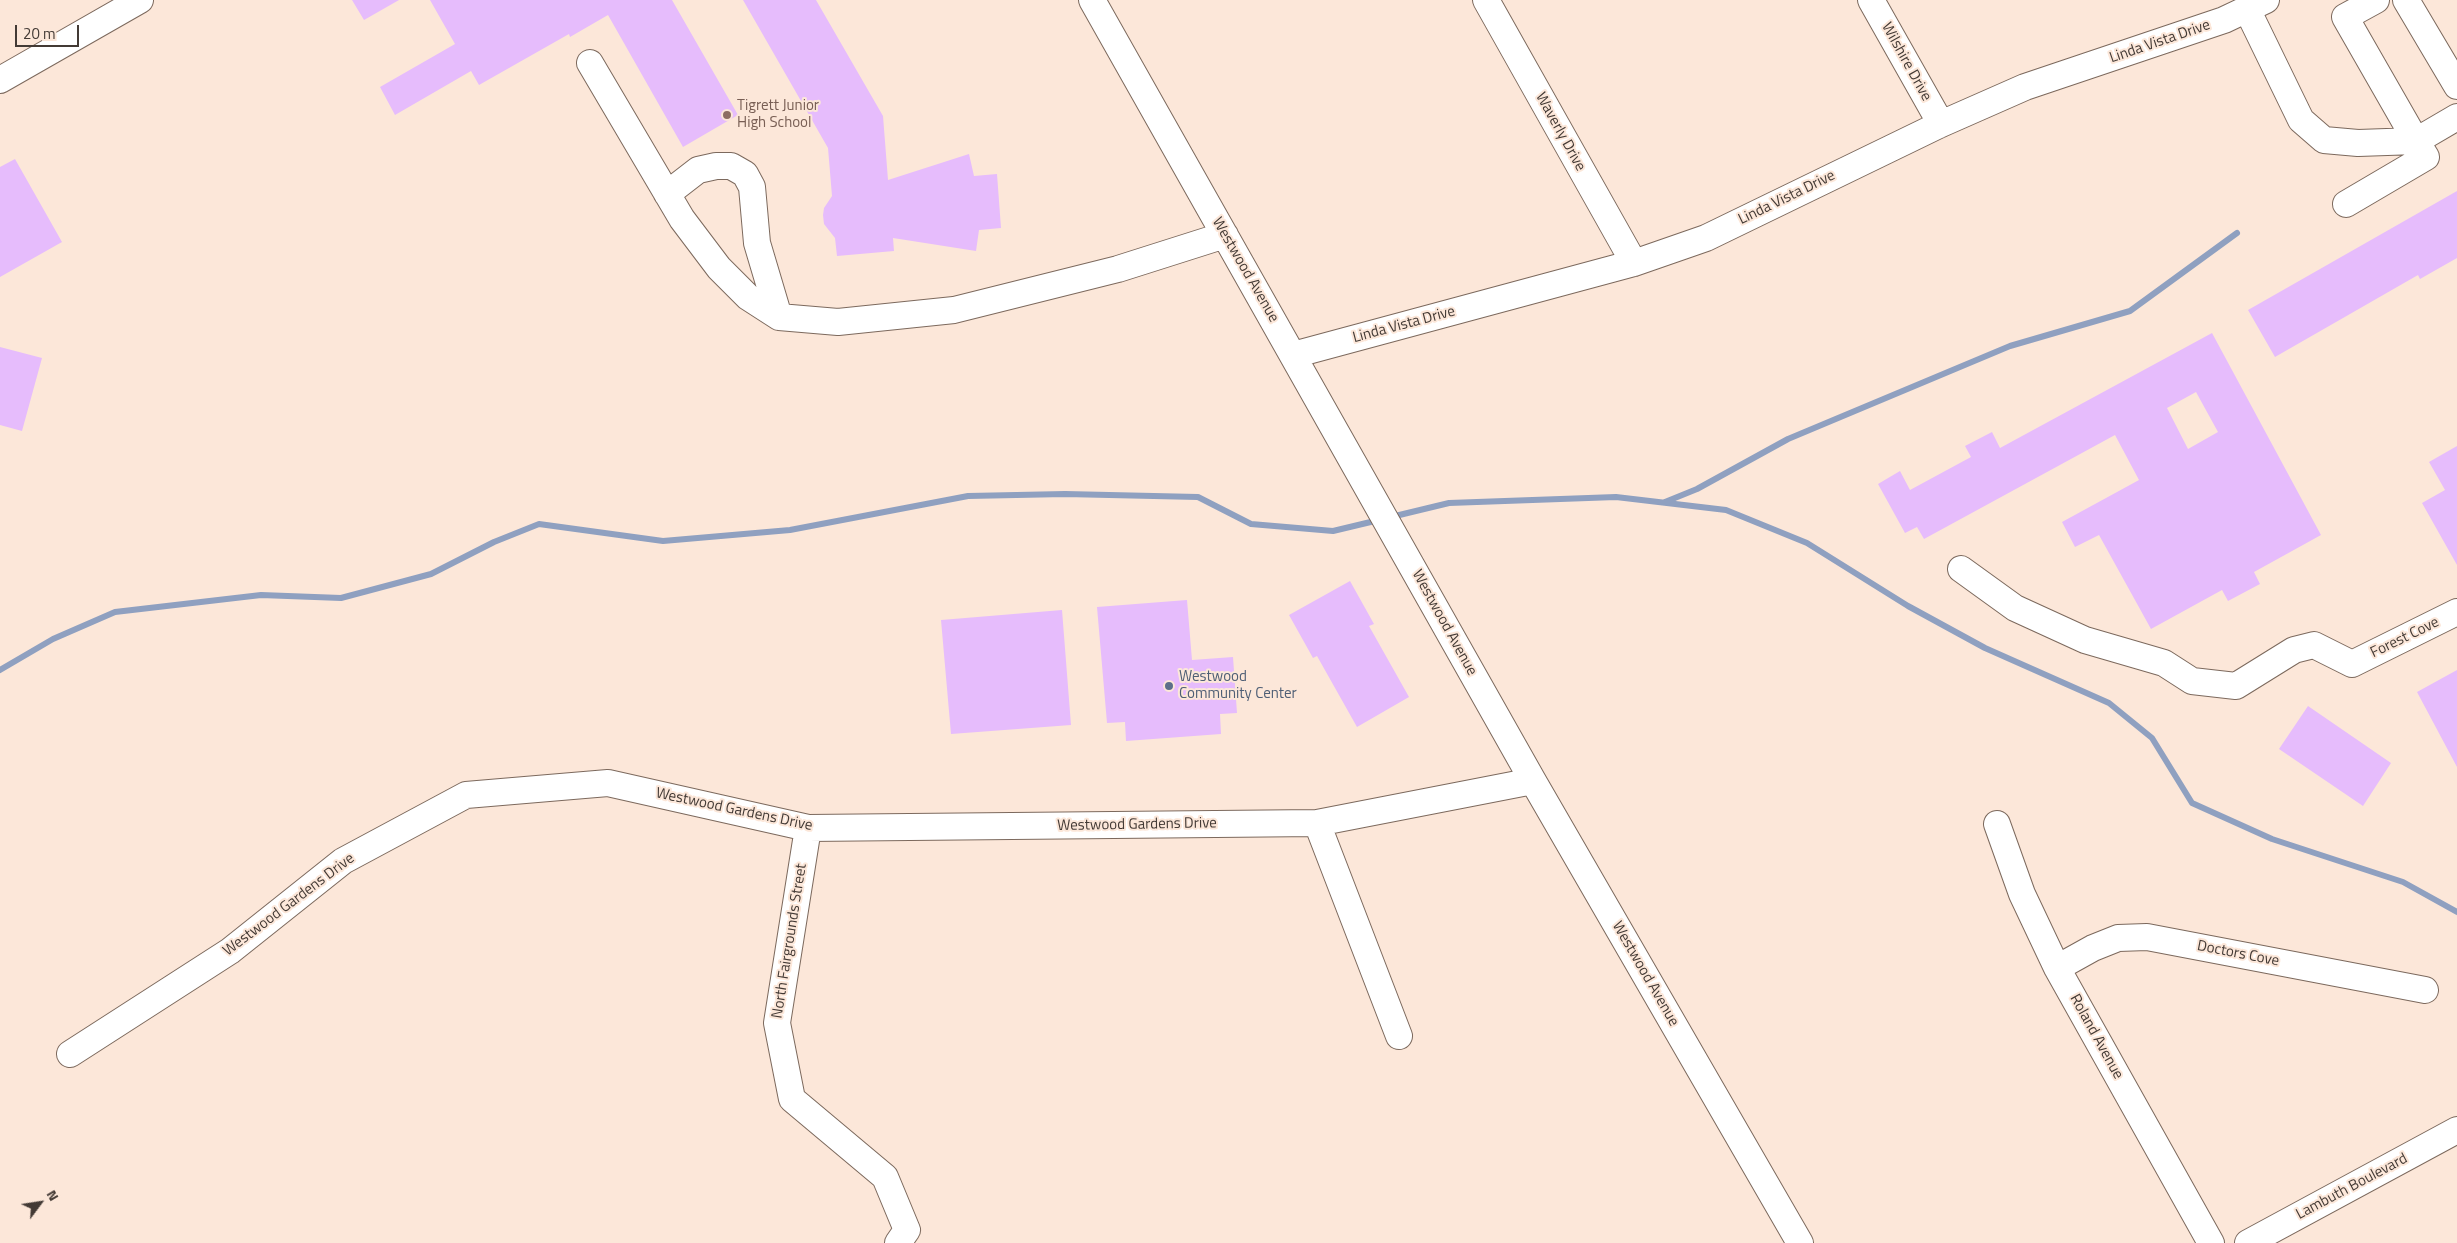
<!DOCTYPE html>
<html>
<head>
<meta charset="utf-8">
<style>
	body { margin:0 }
	#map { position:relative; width:2457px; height:1243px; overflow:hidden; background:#fce7d9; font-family:"Titillium Web",sans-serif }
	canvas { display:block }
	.north { position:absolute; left:15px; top:1178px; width:50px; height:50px; -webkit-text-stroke:4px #fce7d9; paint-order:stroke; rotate:59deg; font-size:14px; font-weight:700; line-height:20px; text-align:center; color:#433a35 }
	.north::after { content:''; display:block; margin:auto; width:18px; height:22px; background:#433a35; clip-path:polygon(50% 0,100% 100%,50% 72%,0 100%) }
	.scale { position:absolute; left:15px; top:25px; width:64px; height:22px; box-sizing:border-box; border:2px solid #433a35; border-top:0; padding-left:6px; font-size:15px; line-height:18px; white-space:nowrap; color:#433a35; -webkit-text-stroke:4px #fce7d9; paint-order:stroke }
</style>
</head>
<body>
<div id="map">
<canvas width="2457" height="1243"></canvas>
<div class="north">N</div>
<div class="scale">20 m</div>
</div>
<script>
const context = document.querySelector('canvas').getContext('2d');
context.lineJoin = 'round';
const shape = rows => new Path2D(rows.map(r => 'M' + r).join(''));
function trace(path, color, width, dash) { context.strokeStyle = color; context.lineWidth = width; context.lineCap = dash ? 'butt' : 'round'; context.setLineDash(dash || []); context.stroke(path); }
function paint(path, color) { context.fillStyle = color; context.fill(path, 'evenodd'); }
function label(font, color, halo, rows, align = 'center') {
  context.font = font + ' "Titillium Web",sans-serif'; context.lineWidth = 4; context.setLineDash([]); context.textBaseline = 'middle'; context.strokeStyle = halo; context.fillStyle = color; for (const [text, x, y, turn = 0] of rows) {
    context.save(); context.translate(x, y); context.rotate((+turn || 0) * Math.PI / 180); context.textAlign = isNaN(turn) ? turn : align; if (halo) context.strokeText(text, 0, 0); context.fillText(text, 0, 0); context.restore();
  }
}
trace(shape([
	[1665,502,1697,489,1788,439,2010,346,2130,311,2237,233],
	[1391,517,1449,503,1616,497,1726,510,1807,543,1908,606,1985,648,2109,703,2152,738,2192,803,2272,839,2403,882,2457,912],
	[0,670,53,639,115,612,261,595,341,598,431,574,494,542,539,524,663,541,790,530,968,496,1065,494,1198,497,1251,524,1333,531,1379,520]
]), '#8fa0c0', 6);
paint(shape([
	[352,0,399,0,364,20],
	[430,0,672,0,738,115,683,147,608,15,570,37,569,34,479,85,471,71,395,115,380,87,455,44],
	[743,0,816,0,883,116,888,180,969,154,974,176,997,174,1001,228,979,230,976,251,893,238,894,251,837,256,835,238,824,224,823,215,824,208,832,196,828,148],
	[15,159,62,242,0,277,0,167],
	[2457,191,2457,258,2420,279,2418,275,2275,357,2248,310],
	[2212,333,2321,535,2254,572,2260,584,2228,601,2222,590,2151,629,2099,535,2075,547,2062,522,2139,480,2115,435,1924,539,1917,527,1905,533,1878,484,1900,471,1910,490,1971,457,1965,446,1992,432,2000,448],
	[2196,392,2218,432,2188,449,2167,408],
	[0,347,42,358,22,431,0,425],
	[2457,446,2457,565,2422,503,2445,490,2429,462],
	[1350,581,1374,624,1369,626,1409,697,1357,727,1317,656,1313,658,1289,615],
	[1187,600,1192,660,1233,657,1237,713,1220,714,1221,734,1126,741,1125,722,1107,723,1097,607],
	[1062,610,1071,725,951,734,941,620],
	[2457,670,2457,767,2417,692],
	[2308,706,2391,763,2363,806,2279,749]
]), '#e6bcfc');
const minor = shape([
	[1092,0,1533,781,1800,1243],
	[1486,0,1634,263],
	[1871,0,1941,124],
	[2376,0,2345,17,2416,141,2457,117],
	[2406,0,2457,86],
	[2247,9,2301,120,2324,140,2358,143,2416,141,2426,157,2346,204],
	[590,63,682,219,719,268,748,297,779,317,838,322,954,310,1118,269,1225,235],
	[0,80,140,0],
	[667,194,698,170,716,166,731,166,745,174,752,187,757,243,779,317],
	[1293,355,1634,263,1706,238,1941,124,2025,87,2224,20,2266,0],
	[1961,569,2015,608,2085,640,2164,663,2192,681,2236,686,2294,650,2314,645,2352,664,2457,612],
	[1317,823,1399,1036],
	[1997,824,2022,894,2057,968,2211,1243],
	[808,828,777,1023,792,1099,885,1177,907,1230,898,1243],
	[2057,968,2093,948,2118,938,2147,937,2425,990],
	[70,1054,230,951,343,861,466,795,608,783,808,828,1317,823,1533,781],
	[2248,1243,2457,1130]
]);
trace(minor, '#7c695d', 28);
trace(minor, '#fff', 26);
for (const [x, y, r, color] of [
	[727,115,5,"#8d6e63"],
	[1169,686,5,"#5c6f8a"]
]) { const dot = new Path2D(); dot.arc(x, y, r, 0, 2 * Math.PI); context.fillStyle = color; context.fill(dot); trace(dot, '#fce7d9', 2); }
label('15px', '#433a35', '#fce7d9', [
	["Linda Vista Drive",2160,42,-19],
	["Wilshire Drive",1906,62,61],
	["Waverly Drive",1560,132,61],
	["Linda Vista Drive",1787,198,-26],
	["Westwood Avenue",1245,270,60],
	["Linda Vista Drive",1404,325,-15],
	["Westwood Avenue",1444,623,61],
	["Forest Cove",2405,638,-26],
	["Westwood Gardens Drive",734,810,12],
	["Westwood Gardens Drive",1137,825,-1],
	["Westwood Gardens Drive",289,905,-37],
	["North Fairgrounds Street",790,941,-81],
	["Doctors Cove",2238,954,11],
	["Westwood Avenue",1645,974,60],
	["Roland Avenue",2096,1037,61],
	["Lambuth Boulevard",2352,1187,-28]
]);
label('15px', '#785e54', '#fce7d9', [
	["Tigrett Junior",737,106],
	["High School",737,123]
], 'left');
label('15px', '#4e5e75', '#fce7d9', [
	["Westwood",1179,677],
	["Community Center",1179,694]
], 'left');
</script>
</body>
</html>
